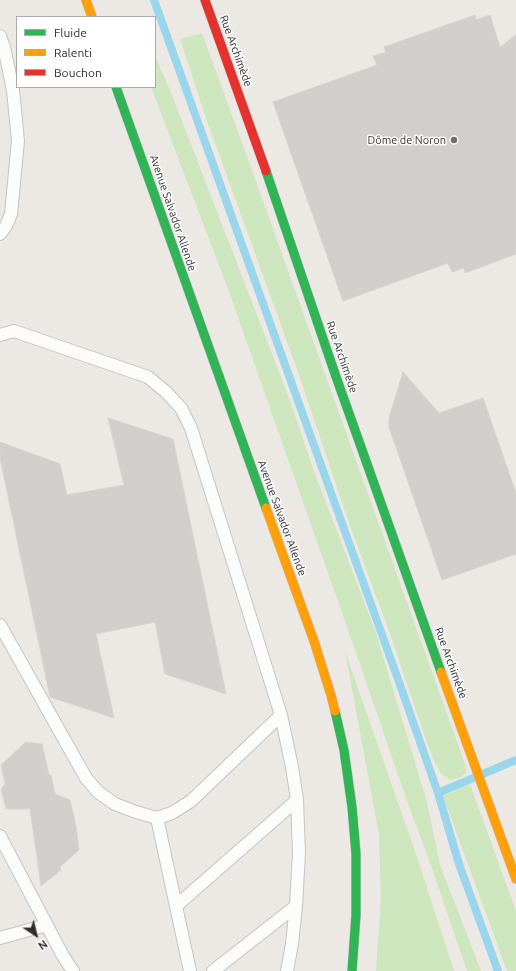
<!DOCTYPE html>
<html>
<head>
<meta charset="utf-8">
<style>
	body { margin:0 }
	#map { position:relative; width:516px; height:971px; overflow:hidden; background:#ece8e4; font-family:Ubuntu,sans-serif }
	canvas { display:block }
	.legend { position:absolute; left:16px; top:16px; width:140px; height:72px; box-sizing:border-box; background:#fff; border:1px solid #ababab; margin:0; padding:5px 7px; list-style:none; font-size:12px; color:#2e2e2e }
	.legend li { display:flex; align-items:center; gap:8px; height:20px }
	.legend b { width:20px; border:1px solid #ababab }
	.north { position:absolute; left:16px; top:915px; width:40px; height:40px; -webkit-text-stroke:3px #fff; paint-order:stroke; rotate:145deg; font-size:11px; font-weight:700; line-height:16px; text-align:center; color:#2e2e2e }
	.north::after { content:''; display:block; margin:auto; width:14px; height:18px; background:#2e2e2e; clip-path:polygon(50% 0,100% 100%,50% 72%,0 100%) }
</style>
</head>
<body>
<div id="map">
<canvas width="516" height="971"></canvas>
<ul class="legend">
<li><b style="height:5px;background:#30b455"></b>Fluide</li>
<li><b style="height:5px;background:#ff9f0a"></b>Ralenti</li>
<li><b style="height:5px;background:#e5322d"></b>Bouchon</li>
</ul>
<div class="north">N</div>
</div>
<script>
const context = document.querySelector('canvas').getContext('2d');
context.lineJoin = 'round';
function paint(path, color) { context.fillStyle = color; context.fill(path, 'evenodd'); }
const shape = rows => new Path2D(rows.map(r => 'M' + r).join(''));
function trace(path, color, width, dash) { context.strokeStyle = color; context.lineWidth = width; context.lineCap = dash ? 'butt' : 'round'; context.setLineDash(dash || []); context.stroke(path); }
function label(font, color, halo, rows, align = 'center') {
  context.font = font + ' Ubuntu,sans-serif'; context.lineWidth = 3; context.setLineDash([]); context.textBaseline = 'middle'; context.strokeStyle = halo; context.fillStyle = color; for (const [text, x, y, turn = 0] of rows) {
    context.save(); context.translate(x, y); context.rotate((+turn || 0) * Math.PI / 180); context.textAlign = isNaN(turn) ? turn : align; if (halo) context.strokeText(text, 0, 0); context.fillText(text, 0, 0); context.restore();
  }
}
paint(shape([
	[202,33,244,148,465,764,466,773,460,777,451,780,441,774,435,763,427,743,390,634,348,520,298,372,207,121,180,39],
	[155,56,172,95,289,398,315,474,375,630,427,802,440,865,481,971,467,971,427,854,407,801,352,641,228,289,151,87,155,87],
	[345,651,417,857,454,971,376,971,381,898,379,835],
	[470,784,516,911,516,971,507,971,443,796]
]), '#cee6be');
trace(shape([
	[154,0,399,682,438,793,459,864,498,971],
	[438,793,516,760]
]), '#99d6ec', 8);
const building = shape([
	[475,15,476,20,490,15,500,47,516,35,516,254,465,273,464,268,452,272,448,263,343,301,273,102,377,65,373,56,386,52,384,47,475,15],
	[403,372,439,413,483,398,516,493,516,554,442,580,389,427,389,418,403,372],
	[108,418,173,439,226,694,165,674,155,622,96,634,114,718,50,697,0,458,0,442,60,464,67,495,124,485,108,418],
	[26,742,42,744,49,775,51,775,55,794,70,800,76,826,79,850,60,867,61,870,41,886,30,809,6,809,1,790,5,784,1,765,26,742]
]);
paint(building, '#d1cecb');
trace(building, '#d7d4d0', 1);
const lane = shape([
	[0,36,4,47,13,90,18,141,11,214,6,226,0,234],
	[0,335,14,331,148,377,166,392,181,408,191,428,281,715,191,801,172,813,157,818,136,812,115,804,98,792,86,778,0,625],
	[157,818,190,971],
	[0,836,63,956,73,971],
	[176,906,297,800],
	[0,938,47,925],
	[213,971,296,906,299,853,297,800,292,767,281,715],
	[287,971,292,944,296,906]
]);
const fast = shape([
	[116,87,266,508],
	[266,171,334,371,441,672],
	[335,711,344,750,352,807,356,854,356,915,352,971]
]);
const slow = shape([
	[86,0,92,17],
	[266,508,314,641,331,695,335,711],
	[441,672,516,879]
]);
const jam = shape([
	[205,0,266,171]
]);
trace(lane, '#c5c4c5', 14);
trace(fast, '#c5c4c5', 10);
trace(slow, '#c5c4c5', 10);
trace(jam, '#c5c4c5', 10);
trace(lane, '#fcfcfb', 12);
trace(fast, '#30b455', 9);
trace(slow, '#ff9f0a', 9);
trace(jam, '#e5322d', 9);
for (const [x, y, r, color] of [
	[454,140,4,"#706f6e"]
]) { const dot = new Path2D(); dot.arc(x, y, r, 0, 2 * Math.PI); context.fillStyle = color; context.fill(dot); trace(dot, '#fff', 1.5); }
label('11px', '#2e2e2e', '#fff', [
	["Rue Archimède",236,51,70],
	["Avenue Salvador Allende",173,213,71],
	["Rue Archimède",342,357,71],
	["Avenue Salvador Allende",282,518,70],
	["Rue Archimède",451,663,70]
]);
label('11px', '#2e2e2e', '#fff', [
	["Dôme de Noron",446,140]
], 'right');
</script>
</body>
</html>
